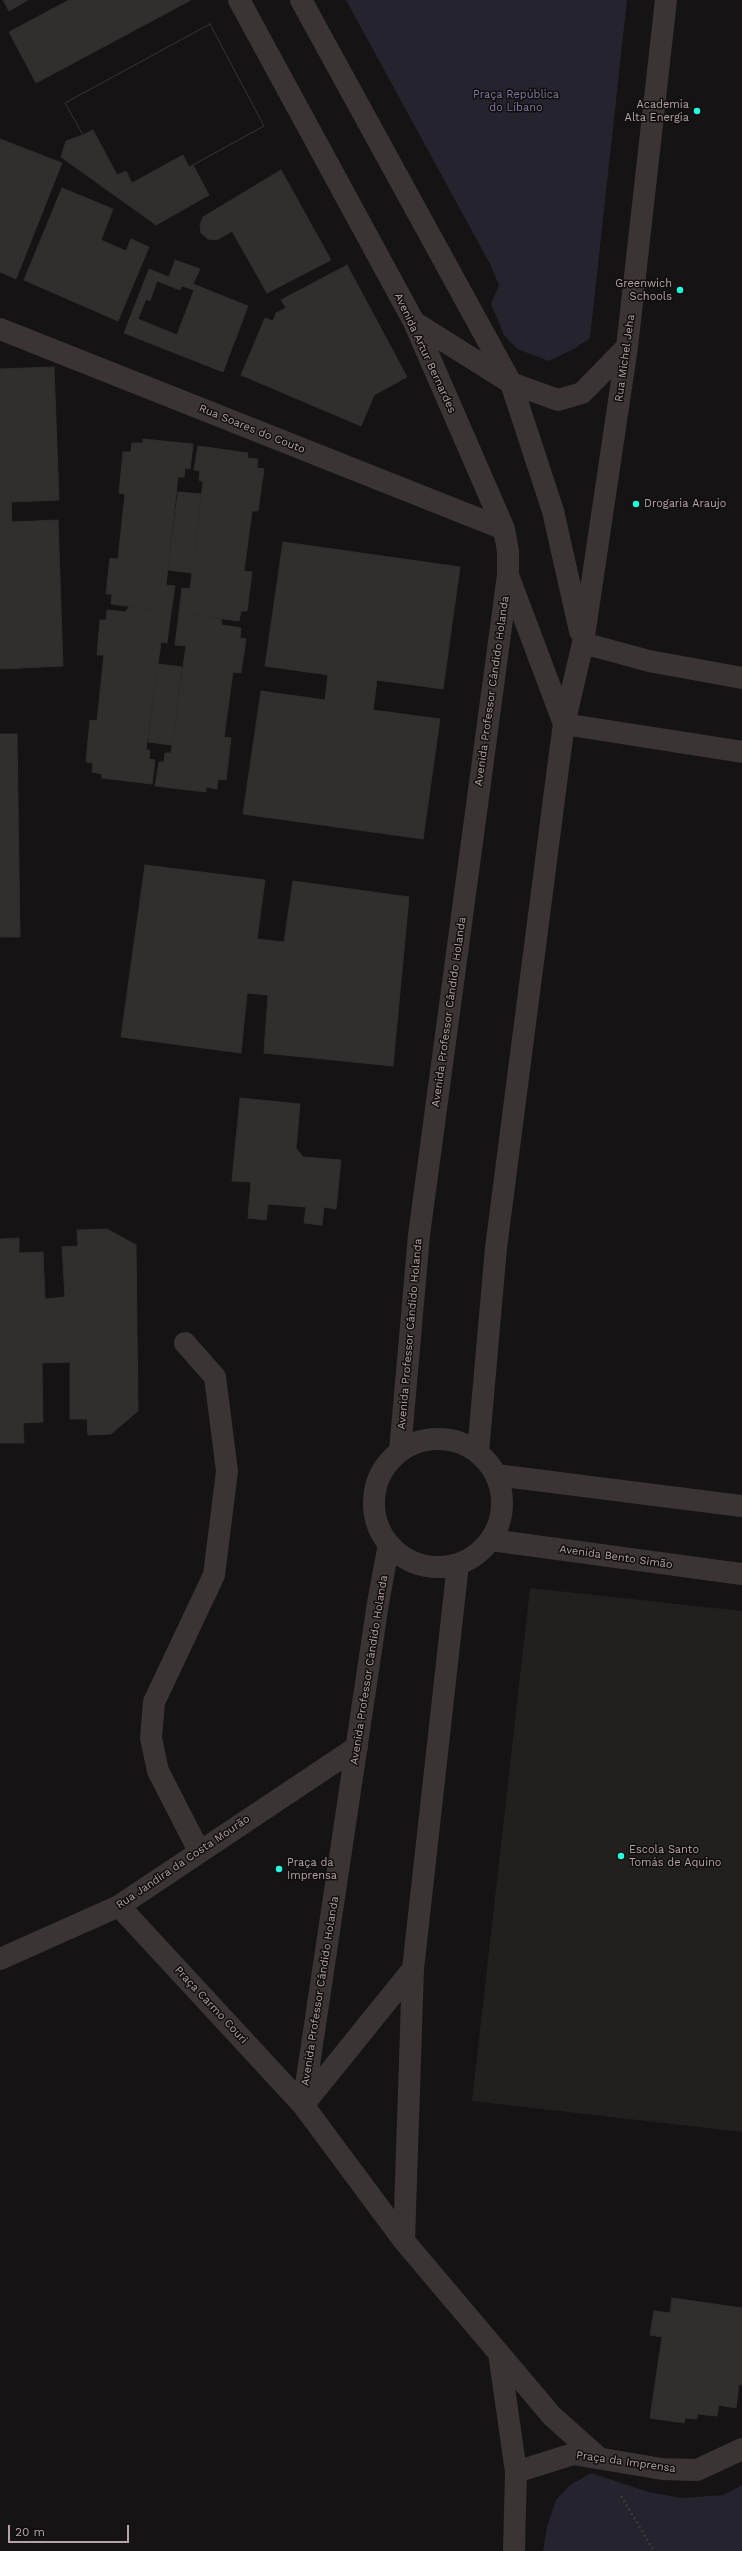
<!DOCTYPE html>
<html>
<head>
<meta charset="utf-8">
<style>
	body { margin:0 }
	#map { position:relative; width:742px; height:2551px; overflow:hidden; background:#151313; font-family:"Work Sans",sans-serif }
	canvas { display:block }
	.scale { position:absolute; left:8px; top:2525px; width:121px; height:18px; box-sizing:border-box; border:2px solid #b6a3a5; border-top:0; padding-left:5px; font-size:12px; line-height:14px; white-space:nowrap; color:#b6a3a5; -webkit-text-stroke:3px #100e0e; paint-order:stroke }
</style>
</head>
<body>
<div id="map">
<canvas width="742" height="2551"></canvas>
<div class="scale">20 m</div>
</div>
<script>
const context = document.querySelector('canvas').getContext('2d');
context.lineJoin = 'round';
function paint(path, color) { context.fillStyle = color; context.fill(path, 'evenodd'); }
const shape = rows => new Path2D(rows.map(r => 'M' + r).join(''));
function trace(path, color, width, dash) { context.strokeStyle = color; context.lineWidth = width; context.lineCap = dash ? 'butt' : 'round'; context.setLineDash(dash || []); context.stroke(path); }
function label(font, color, halo, rows, align = 'center') {
  context.font = font + ' "Work Sans",sans-serif'; context.lineWidth = 3; context.setLineDash([]); context.textBaseline = 'middle'; context.strokeStyle = halo; context.fillStyle = color; for (const [text, x, y, turn = 0] of rows) {
    context.save(); context.translate(x, y); context.rotate((+turn || 0) * Math.PI / 180); context.textAlign = isNaN(turn) ? turn : align; if (halo) context.strokeText(text, 0, 0); context.fillText(text, 0, 0); context.restore();
  }
}
paint(shape([
	[530,1588,742,1611,742,2132,472,2101]
]), '#221f1f');
paint(shape([
	[346,0,627,0,590,338,574,349,549,361,517,349,504,335,491,304,499,285,490,264],
	[591,2473,649,2492,681,2498,723,2495,742,2485,742,2551,543,2551,547,2527,556,2500,570,2485]
]), '#25232d');
const building = shape([
	[3,0,28,0,9,11,3,0],
	[69,0,191,0,36,83,9,32,69,0],
	[210,24,264,126,193,165,209,195,156,225,61,157,66,141,83,135,65,103,210,24],
	[210,24,264,126,189,167,183,155,132,183,126,171,117,175,93,130,83,135,65,103,210,24],
	[0,139,62,163,16,279,0,272,0,139],
	[281,170,331,260,267,293,232,231,217,240,208,239,201,233,200,225,203,217,281,170],
	[62,188,113,209,101,240,126,251,131,239,149,247,118,321,24,280,62,188],
	[175,260,200,269,193,284,248,306,223,372,124,333,149,269,169,277,175,260],
	[347,265,407,377,374,395,361,426,241,375,265,318,273,321,276,313,286,308,281,300,347,265],
	[157,281,180,290,182,286,194,290,177,335,138,319,146,299,150,301,157,281],
	[54,367,59,500,11,502,12,522,58,520,63,666,0,669,0,369,54,367],
	[143,439,193,444,190,469,185,468,184,477,178,477,166,585,175,586,171,612,111,604,112,594,106,594,110,558,118,559,125,494,119,493,123,452,131,452,132,443,143,443,143,439],
	[198,446,248,453,247,458,258,459,257,468,264,469,258,511,252,511,244,571,252,572,247,611,241,611,239,621,179,613,182,588,190,589,203,482,199,480,200,471,194,470,198,446],
	[178,492,201,494,192,573,168,570,178,492],
	[283,542,460,567,443,689,377,680,373,710,440,719,423,839,243,814,261,691,325,700,328,675,265,666,283,542],
	[129,606,171,612,167,643,161,642,146,749,150,751,149,759,155,760,152,784,102,778,102,774,92,772,93,763,86,762,90,720,97,721,104,655,97,655,100,620,106,620,107,610,126,612,129,606],
	[179,613,221,618,222,625,241,628,240,638,246,639,241,673,233,672,224,737,231,738,226,780,218,779,217,789,206,787,206,792,155,786,159,762,164,762,165,753,171,753,186,646,175,645,179,613],
	[158,664,182,667,172,745,148,742,158,664],
	[0,734,17,734,20,937,0,937,0,734],
	[145,865,265,880,257,939,284,942,293,881,409,897,393,1066,264,1053,268,995,247,993,241,1053,121,1037,145,865],
	[240,1098,300,1104,296,1148,303,1157,341,1160,336,1209,324,1207,322,1225,304,1223,306,1207,268,1204,266,1220,248,1218,251,1182,232,1181,240,1098],
	[107,1229,136,1245,138,1411,111,1434,88,1435,87,1419,70,1419,70,1362,42,1363,43,1422,23,1423,24,1443,0,1443,0,1239,19,1238,19,1253,43,1252,45,1299,65,1297,62,1247,78,1246,77,1230,107,1229],
	[672,2298,742,2308,742,2385,739,2384,736,2408,719,2405,717,2416,697,2414,697,2419,685,2418,684,2423,650,2418,662,2337,650,2335,654,2311,670,2313,672,2298]
]);
paint(building, '#312e2e');
trace(building, '#312d2d', 1);
trace(shape([
	[621,2496,654,2551]
]), '#41393a', 2.5, [2, 3]);
trace(shape([
	[239,0,414,322,504,529,508,551,508,575,564,724],
	[301,0,511,383,553,511,580,631],
	[414,322,511,383,558,400,582,393,627,347],
	[0,329,504,529],
	[583,643,649,661,742,678],
	[564,724,742,752],
	[185,1343,215,1377,227,1471,214,1575,154,1702,151,1738,158,1771,199,1851],
	'374 1503a64 64 0 1 1 128 0a64 64 0 1 1-128 0Z',
	[400,1451,419,1235,508,575],
	[478,1452,496,1248,558,768,564,724,583,643,627,347,666,0],
	[496,1475,742,1506],
	[491,1540,742,1574],
	[119,1906,303,2105,404,2241,552,2416,599,2458],
	[0,1959,119,1906,357,1747],
	[304,2104,413,1969],
	[303,2105,378,1603,389,1544],
	[404,2241,413,1969,458,1564],
	[499,2353,516,2472,514,2551],
	[516,2472,573,2454,662,2469,697,2470,742,2449]
]), '#3a3434', 22);
for (const [x, y, r, color] of [
	[697,111,4,"#21ffdf"],
	[680,290,4,"#21ffdf"],
	[636,504,4,"#21ffdf"],
	[621,1856,4,"#21ffdf"],
	[279,1869,4,"#21ffdf"]
]) { const dot = new Path2D(); dot.arc(x, y, r, 0, 2 * Math.PI); context.fillStyle = color; context.fill(dot); trace(dot, '#100e0e', 1.5); }
label('11px', '#8379a3', '#100e0e', [
	["Praça República",516,95],
	["do Líbano",516,108]
]);
label('11px', '#b6a3a5', '#100e0e', [
	["Academia",689,105,"right"],
	["Alta Energia",689,118,"right"],
	["Greenwich",672,284,"right"],
	["Schools",672,297,"right"],
	["Drogaria Araujo",644,504],
	["Escola Santo",629,1850],
	["Tomás de Aquino",629,1863],
	["Praça da",287,1863],
	["Imprensa",287,1876]
], 'left');
label('11px', '#b6a3a5', '#100e0e', [
	["Avenida Artur Bernardes",425,353,65],
	["Rua Michel Jeha",625,358,-82],
	["Rua Soares do Couto",252,429,22],
	["Avenida Professor Cândido Holanda",492,691,-82],
	["Avenida Professor Cândido Holanda",449,1012,-82],
	["Avenida Professor Cândido Holanda",410,1334,-85],
	["Avenida Bento Simão",616,1557,8],
	["Avenida Professor Cândido Holanda",369,1670,-81],
	["Rua Jandira da Costa Mourão",183,1862,-34],
	["Avenida Professor Cândido Holanda",320,1991,-81],
	["Praça Carmo Couri",211,2005,47],
	["Praça da Imprensa",626,2462,8]
]);
</script>
</body>
</html>
